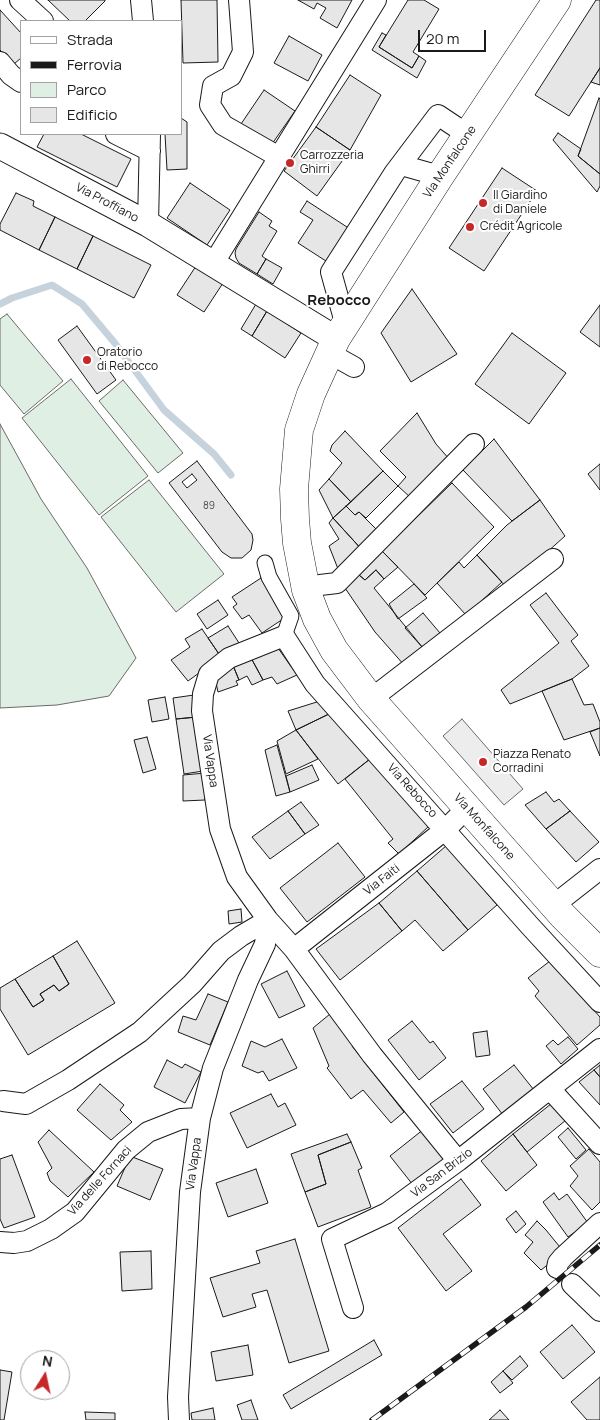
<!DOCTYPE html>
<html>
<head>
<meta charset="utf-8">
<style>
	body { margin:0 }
	#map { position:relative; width:600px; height:1420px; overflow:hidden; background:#fff; font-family:Manrope,sans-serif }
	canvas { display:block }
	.legend { position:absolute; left:20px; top:20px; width:162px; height:115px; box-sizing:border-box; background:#fff; border:1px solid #a3a3a3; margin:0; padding:6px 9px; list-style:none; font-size:15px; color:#1a1a1a }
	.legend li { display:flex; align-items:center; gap:10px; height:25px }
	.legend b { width:25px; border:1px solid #a3a3a3 }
	.north { position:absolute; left:20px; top:1350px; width:50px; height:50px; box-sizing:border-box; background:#fff; border:1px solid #a3a3a3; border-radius:50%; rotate:10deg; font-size:14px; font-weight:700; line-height:20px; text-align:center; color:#1a1a1a }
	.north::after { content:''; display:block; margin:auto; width:18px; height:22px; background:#c62828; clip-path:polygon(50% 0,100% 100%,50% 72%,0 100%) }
	.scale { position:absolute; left:418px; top:30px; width:68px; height:22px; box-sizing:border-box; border:2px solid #1a1a1a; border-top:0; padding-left:6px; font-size:15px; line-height:18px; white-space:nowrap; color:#1a1a1a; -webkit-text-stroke:4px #fff; paint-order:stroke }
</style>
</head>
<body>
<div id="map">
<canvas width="600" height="1420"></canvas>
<ul class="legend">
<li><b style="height:6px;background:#fff"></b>Strada</li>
<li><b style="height:6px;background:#1a1a1a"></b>Ferrovia</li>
<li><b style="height:14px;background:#e0efe3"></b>Parco</li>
<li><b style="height:14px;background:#e6e6e6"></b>Edificio</li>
</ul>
<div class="north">N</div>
<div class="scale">20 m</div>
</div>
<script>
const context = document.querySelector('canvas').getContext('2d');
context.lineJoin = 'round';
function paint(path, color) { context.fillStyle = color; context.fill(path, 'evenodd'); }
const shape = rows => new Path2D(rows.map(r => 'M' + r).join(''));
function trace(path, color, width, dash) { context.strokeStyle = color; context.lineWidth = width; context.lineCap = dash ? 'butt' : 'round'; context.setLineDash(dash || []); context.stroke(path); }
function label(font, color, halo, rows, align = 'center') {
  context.font = font + ' Manrope,sans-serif'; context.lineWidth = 4; context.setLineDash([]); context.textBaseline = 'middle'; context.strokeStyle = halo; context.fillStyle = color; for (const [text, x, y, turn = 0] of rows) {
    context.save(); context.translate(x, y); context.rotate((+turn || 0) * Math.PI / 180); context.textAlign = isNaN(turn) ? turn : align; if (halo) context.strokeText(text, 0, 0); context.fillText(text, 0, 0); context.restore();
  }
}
const green = shape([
	[7,314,63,381,24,414,0,385,0,319,7,314],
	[71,379,148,476,99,515,22,418,71,379],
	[123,380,183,453,158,473,99,401,123,380],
	[0,424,41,499,87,568,136,658,109,696,57,705,0,708,0,424],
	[149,480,224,574,176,612,101,517,149,480]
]);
paint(green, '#e0efe3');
trace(green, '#6a6a6a', 1);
const parking = shape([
	[462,719,523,789,504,805,443,736,462,719]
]);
paint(parking, '#ededed');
trace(parking, '#6a6a6a', 1);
trace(shape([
	[0,304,12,298,52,285,82,304,114,342,164,410,214,454,231,475]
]), '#c6d2dc', 7);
const building = shape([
	[48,0,105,0,105,1,85,21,70,21,48,0],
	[181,0,217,0,218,62,183,63,181,0],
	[298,0,352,0,337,28,320,18,326,8,317,3,314,9,298,0],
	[408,0,424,0,439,9,413,52,419,56,412,68,379,47,408,0],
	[596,0,600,0,600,68,569,116,535,95,596,0],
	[0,10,21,33,21,58,14,64,0,50,0,10],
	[382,33,386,35,379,47,412,68,419,56,426,61,417,78,372,50,382,33],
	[289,36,322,55,308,81,274,63,289,36],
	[600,68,600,85,591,82,600,68],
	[350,75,381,95,350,150,316,127,350,75],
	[264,90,295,111,272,144,241,124,264,90],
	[599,98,600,99,600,174,578,156,599,98],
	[181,118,187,122,187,169,167,170,165,134,181,134,181,118],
	[316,127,350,150,317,196,284,171,316,127],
	[558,133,581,149,578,156,600,174,600,186,597,192,553,140,558,133],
	[44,134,81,134,131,159,117,187,37,147,44,134],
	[502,168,537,191,484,271,449,248,502,168],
	[190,183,230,210,207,245,167,218,190,183],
	[16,193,34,201,33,206,55,217,39,250,0,230,0,224,16,193],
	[307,201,350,229,329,263,298,243,313,220,300,212,307,201],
	[259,212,272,221,269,226,277,231,262,256,266,259,257,274,239,263,236,258,235,253,236,249,259,212],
	[55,217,93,236,77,269,39,250,55,217],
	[93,236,151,265,134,298,77,269,93,236],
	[266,259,282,268,273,284,257,274,266,259],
	[198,263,225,280,204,312,177,295,198,263],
	[412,289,457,354,411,382,381,333,412,289],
	[256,304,267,311,252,336,241,329,256,304],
	[600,305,600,347,580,332,600,305],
	[267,311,301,333,285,358,252,336,267,311],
	[77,326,116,380,97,394,58,340,77,326],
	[512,333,566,373,529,424,475,384,512,333],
	[417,413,436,444,450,460,411,498,398,486,406,477,380,451,417,413],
	[345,431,383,471,351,502,329,479,342,463,330,451,332,445,345,431],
	[494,439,540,500,512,521,463,470,494,439],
	[197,461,252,534,253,540,251,550,242,558,231,558,222,552,169,483,197,461],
	[600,464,600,490,588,474,600,464],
	[383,471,398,486,366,518,359,512,355,515,346,506,383,471],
	[192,474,197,480,187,488,182,482,192,474],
	[329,479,351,502,333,518,319,490,329,479],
	[452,483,494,527,425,595,382,551,452,483],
	[540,500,565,536,507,588,477,555,507,525,540,500],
	[346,506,355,515,359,512,383,536,364,552,333,518,346,506],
	[333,518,364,552,340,574,329,546,339,539,329,523,333,518],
	[382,551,398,567,384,579,376,570,365,580,359,575,382,551],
	[477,555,502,582,466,615,437,583,459,562,464,568,477,555],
	[376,570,384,579,374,588,423,648,405,666,375,632,345,588,359,575,365,580,376,570],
	[261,578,286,617,262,633,249,615,242,619,233,607,237,604,232,597,261,578],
	[414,584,427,598,398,619,389,604,414,584],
	[546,593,578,635,571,641,589,666,572,679,510,704,501,690,559,643,530,605,546,593],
	[218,600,228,615,207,629,197,614,218,600],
	[423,613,440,633,423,648,405,628,423,613],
	[228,626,241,646,221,657,208,638,228,626],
	[202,629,221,657,188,681,171,660,190,647,185,639,202,629],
	[278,648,297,675,277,684,272,677,263,680,250,656,278,648],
	[250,656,263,680,252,685,247,676,239,680,232,663,250,656],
	[232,663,239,680,236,681,238,685,218,692,215,678,232,663],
	[572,679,584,705,593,704,600,722,600,728,564,740,542,691,572,679],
	[194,695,197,717,176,719,173,698,194,695],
	[165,697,169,719,152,722,148,700,165,697],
	[320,701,331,713,296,730,288,711,320,701],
	[331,713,370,759,338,784,296,730,331,713],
	[197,717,203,771,184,774,176,719,197,717],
	[600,728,600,756,590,732,600,728],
	[296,730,318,759,286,774,277,741,296,730],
	[147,737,156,769,143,773,134,740,147,737],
	[277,745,290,792,276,796,265,750,277,745],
	[370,759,429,826,399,854,388,843,393,839,345,779,370,759],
	[312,765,319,780,290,792,286,776,312,765],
	[206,773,205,800,183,801,183,775,206,773],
	[546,792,554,802,559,799,570,811,546,829,525,805,546,792],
	[301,802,319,825,305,834,288,811,301,802],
	[288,811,305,834,270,859,252,837,288,811],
	[570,811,599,842,576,862,546,829,570,811],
	[338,843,365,877,307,922,280,888,338,843],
	[446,846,497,905,468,930,417,871,446,846],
	[417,871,468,930,443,951,415,920,402,931,379,903,417,871],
	[379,903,402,931,340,980,316,949,379,903],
	[241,909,242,922,229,924,228,911,241,909],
	[77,941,115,1003,28,1055,0,1009,0,988,15,979,33,1007,44,1000,40,994,54,985,59,991,69,984,53,956,77,941],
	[53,956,69,984,59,991,54,985,40,994,44,1000,33,1007,15,979,53,956],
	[550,961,600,1017,600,1025,577,1045,535,996,539,991,528,978,550,961],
	[287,971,305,1006,279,1018,261,984,287,971],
	[208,994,228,1002,210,1045,178,1032,183,1016,196,1020,208,994],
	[330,1014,355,1044,352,1046,404,1112,391,1123,363,1090,351,1099,327,1068,329,1066,313,1028,330,1014],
	[412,1021,430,1043,433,1041,446,1058,419,1080,388,1040,412,1021],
	[487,1031,490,1055,476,1057,473,1033,487,1031],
	[568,1037,578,1049,561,1064,546,1046,553,1040,558,1045,568,1037],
	[282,1039,297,1068,269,1081,263,1071,258,1073,242,1066,251,1041,265,1047,282,1039],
	[167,1060,182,1068,185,1064,201,1072,185,1103,154,1087,167,1060],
	[514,1065,534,1090,503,1115,483,1089,514,1065],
	[600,1065,600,1077,594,1070,600,1065],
	[594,1070,600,1077,600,1105,579,1082,594,1070],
	[462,1081,484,1109,453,1133,430,1104,462,1081],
	[100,1084,124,1105,120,1110,132,1122,111,1140,77,1110,100,1084],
	[271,1094,278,1107,285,1103,296,1125,247,1148,230,1113,271,1094],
	[551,1104,566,1120,527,1152,513,1134,551,1104],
	[568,1128,586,1150,576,1159,558,1137,568,1128],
	[424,1129,447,1158,413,1185,390,1156,424,1129],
	[49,1130,94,1172,68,1197,50,1181,47,1173,52,1168,38,1142,49,1130],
	[347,1134,351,1142,318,1155,326,1184,305,1192,291,1154,347,1134],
	[513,1134,537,1165,506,1191,481,1161,513,1134],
	[351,1142,362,1168,358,1170,371,1207,318,1227,305,1192,326,1184,318,1155,351,1142],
	[589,1149,600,1162,600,1202,592,1210,570,1186,578,1176,570,1166,589,1149],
	[12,1155,35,1217,4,1228,0,1219,0,1159,12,1155],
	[130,1156,163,1169,150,1200,117,1186,130,1156],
	[256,1169,268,1203,228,1217,216,1183,256,1169],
	[461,1179,481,1205,443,1234,472,1271,446,1291,398,1228,461,1179],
	[554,1193,559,1200,567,1194,588,1223,568,1237,543,1202,554,1193],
	[516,1211,526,1224,516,1233,506,1219,516,1211],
	[537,1221,546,1230,564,1252,541,1270,524,1253,533,1242,525,1235,537,1221],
	[295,1239,329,1351,289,1363,267,1290,252,1294,256,1307,223,1317,210,1278,260,1263,256,1251,295,1239],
	[151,1251,152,1289,122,1291,120,1252,151,1251],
	[572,1325,595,1352,563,1379,540,1352,572,1325],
	[374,1340,382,1355,291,1409,283,1395,374,1340],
	[248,1345,253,1375,216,1381,211,1352,248,1345],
	[520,1356,528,1366,512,1380,503,1371,520,1356],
	[0,1370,12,1372,4,1420,0,1420,0,1370],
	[503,1371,513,1383,500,1393,491,1382,503,1371],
	[600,1377,600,1420,587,1420,571,1402,600,1377],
	[251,1400,258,1420,242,1420,237,1405,251,1400],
	[213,1408,215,1420,192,1420,191,1413,213,1408],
	[500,1410,509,1420,489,1420,500,1410],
	[85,1412,115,1413,115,1420,86,1420,85,1412]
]);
paint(building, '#e6e6e6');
trace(building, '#1a1a1a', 1);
const pedestrian = shape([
	[265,563,269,577,291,616,284,636]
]);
const minor = shape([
	[20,0,43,21],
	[141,0,143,21],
	[239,0,243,52,231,76,213,86,210,105,223,125,279,157],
	[0,62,11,75,21,82],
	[116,134,150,151],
	[401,165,440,176],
	[148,224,150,134],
	[213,264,376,0],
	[346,326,331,272,395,172,438,115,468,135],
	[329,353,354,367],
	[306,590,320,585,337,583,474,444],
	[371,699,553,559],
	[554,905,600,869],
	[294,949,446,829,467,808],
	[550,1089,600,1144],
	[3,1101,26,1104,68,1080,140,1032,192,984,221,951,241,936,268,920],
	[458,1161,372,1055,294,949,268,920,237,877,220,829,202,711,203,694,209,674,229,658,284,636,315,684,530,926,600,1002],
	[0,1242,14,1243,27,1241,51,1229,75,1212,126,1150,148,1132,181,1119,200,1118],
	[557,1268,558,1263,563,1257,600,1223],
	[572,1284,600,1311],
	[353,1308,332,1239,387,1213,458,1161,600,1049],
	[179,1420,178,1397,190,1192,200,1118,213,1068,248,980,265,944,268,920]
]);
const tertiary = shape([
	[0,146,148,224,336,339]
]);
const secondary = shape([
	[557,0,440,176,336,339,311,394,299,430,294,489,295,519,297,543,306,590,317,619,334,650,371,699,562,915,600,953]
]);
trace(pedestrian, '#1a1a1a', 17);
trace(minor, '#1a1a1a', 22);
trace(tertiary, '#1a1a1a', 27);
trace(secondary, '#1a1a1a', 29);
trace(pedestrian, '#fff', 15);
trace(minor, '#fff', 20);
trace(tertiary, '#fff', 25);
trace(secondary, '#fff', 28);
const rail = shape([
	[372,1420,526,1307,600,1245]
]);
trace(rail, '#1a1a1a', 5.5);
trace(rail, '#fff', 4, [11]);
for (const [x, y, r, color] of [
	[290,163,5,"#c62828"],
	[483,203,5,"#c62828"],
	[470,227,5,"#c62828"],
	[87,360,5,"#c62828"],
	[483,762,5,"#c62828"]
]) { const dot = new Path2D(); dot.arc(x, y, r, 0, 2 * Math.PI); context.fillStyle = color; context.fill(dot); trace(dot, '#fff', 2); }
label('10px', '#4d4d4d', null, [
	["89",209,506]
]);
label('12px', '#1a1a1a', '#fff', [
	["Carrozzeria",300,156],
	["Ghirri",300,170],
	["Il Giardino",493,196],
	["di Daniele",493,210],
	["Crédit Agricole",480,227],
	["Oratorio",97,353],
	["di Rebocco",97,367],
	["Piazza Renato",493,755],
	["Corradini",493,769]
], 'left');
label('12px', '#1a1a1a', '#fff', [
	["Via Monfalcone",450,162,-56],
	["Via Proffiano",107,203,28],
	["Via Vappa",210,761,82],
	["Via Rebocco",412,791,48],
	["Via Monfalcone",484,827,48],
	["Via Faiti",382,880,-38],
	["Via Vappa",194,1164,-82],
	["Via San Brizio",442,1173,-37],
	["Via delle Fornaci",100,1181,-48]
]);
label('bold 15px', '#1a1a1a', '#fff', [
	["Rebocco",339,301]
]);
</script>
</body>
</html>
